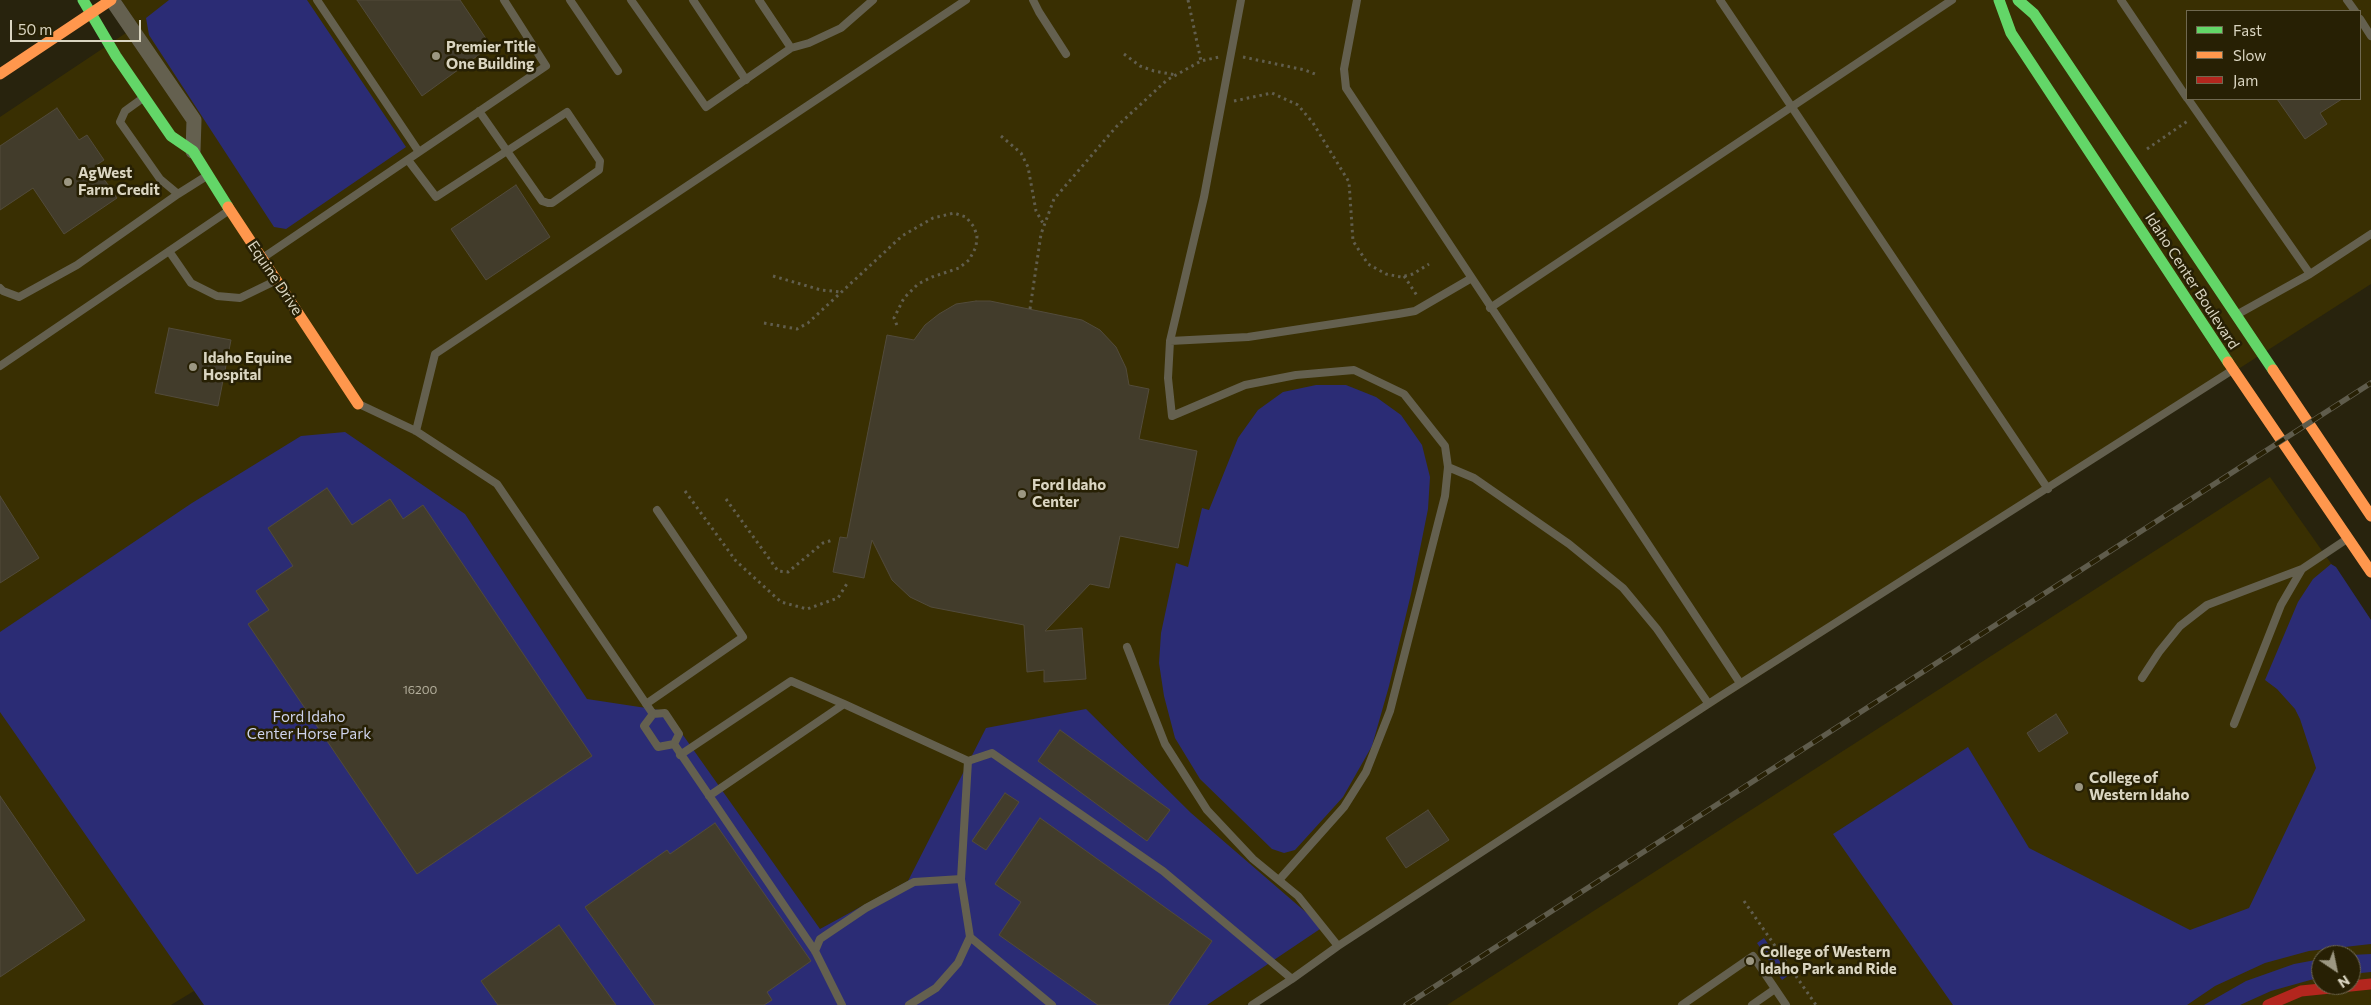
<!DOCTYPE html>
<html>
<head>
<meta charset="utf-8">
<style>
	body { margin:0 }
	#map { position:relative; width:2371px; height:1005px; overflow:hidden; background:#28230d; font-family:Commissioner,sans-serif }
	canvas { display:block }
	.legend { position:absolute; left:2186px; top:10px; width:175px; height:90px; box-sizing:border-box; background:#272004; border:1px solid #6f6850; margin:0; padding:6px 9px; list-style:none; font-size:15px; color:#dad5c1 }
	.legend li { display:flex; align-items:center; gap:10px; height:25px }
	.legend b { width:25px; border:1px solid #6f6850 }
	.north { position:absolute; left:2311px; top:945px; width:50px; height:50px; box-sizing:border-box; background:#272004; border:1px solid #6f6850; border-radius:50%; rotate:146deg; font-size:14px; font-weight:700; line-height:20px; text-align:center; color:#dad5c1 }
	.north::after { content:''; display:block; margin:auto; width:18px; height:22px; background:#9c9782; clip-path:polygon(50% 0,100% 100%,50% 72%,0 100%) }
	.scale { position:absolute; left:10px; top:20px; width:131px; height:22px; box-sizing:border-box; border:2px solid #dad5c1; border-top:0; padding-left:6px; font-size:15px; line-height:18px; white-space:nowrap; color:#dad5c1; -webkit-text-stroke:4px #272004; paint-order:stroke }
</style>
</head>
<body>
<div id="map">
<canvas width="2371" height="1005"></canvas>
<ul class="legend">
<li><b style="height:6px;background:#63d668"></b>Fast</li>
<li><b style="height:6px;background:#ff974d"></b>Slow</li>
<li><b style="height:6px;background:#b3261e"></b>Jam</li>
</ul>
<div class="north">N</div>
<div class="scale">50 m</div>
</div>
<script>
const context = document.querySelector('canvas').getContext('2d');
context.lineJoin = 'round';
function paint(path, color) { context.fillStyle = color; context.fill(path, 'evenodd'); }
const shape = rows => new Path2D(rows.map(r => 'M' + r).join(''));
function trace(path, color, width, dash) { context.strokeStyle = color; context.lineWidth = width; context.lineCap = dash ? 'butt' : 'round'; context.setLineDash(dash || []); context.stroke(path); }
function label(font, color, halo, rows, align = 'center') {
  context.font = font + ' Commissioner,sans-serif'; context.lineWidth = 5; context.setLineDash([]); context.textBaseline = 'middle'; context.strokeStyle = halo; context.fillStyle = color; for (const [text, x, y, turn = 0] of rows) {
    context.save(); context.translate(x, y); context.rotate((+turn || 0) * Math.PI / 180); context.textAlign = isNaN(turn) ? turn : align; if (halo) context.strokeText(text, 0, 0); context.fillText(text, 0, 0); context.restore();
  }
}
paint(shape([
	[121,0,2371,0,2371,284,1246,1005,204,1005,194,991,171,1005,0,1005,0,117,138,25],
	[2187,11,2360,11,2360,99,2187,99],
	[2270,477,2371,620,2371,1005,1447,1005],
	[2321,955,2351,955,2351,985,2321,985]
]), '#392f02');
paint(shape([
	[169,0,307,0,406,147,286,229,274,227,149,35,146,18],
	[1316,385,1346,385,1376,397,1401,415,1422,445,1430,477,1428,509,1411,594,1389,686,1372,746,1343,797,1295,850,1284,853,1272,849,1200,779,1175,738,1164,696,1159,663,1161,633,1176,563,1188,567,1202,508,1209,510,1238,438,1258,410,1283,392],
	[345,432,465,514,587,699,666,711,820,929,908,881,986,728,1086,709,1191,813,1323,927,1207,1005,204,1005,0,712,0,632,192,503,301,436],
	[2331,564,2336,567,2371,620,2371,944,2309,951,2265,963,2215,986,2187,1005,1953,1005,1833,834,1968,747,2029,848,2190,930,2249,908,2316,768,2300,719,2295,709,2277,689,2265,680,2298,602,2313,579],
	[1764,938,1789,975,1782,980,1757,943],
	[2371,954,2371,972,2351,974,2351,955],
	[2321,959,2321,977,2271,991,2240,1005,2204,1005,2246,981,2294,964]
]), '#2b2c75');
const building = shape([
	[357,0,460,0,491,46,422,96,357,0],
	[2277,99,2342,99,2320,113,2327,124,2305,139,2277,99],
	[57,108,79,140,87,135,104,160,95,166,117,198,64,234,33,188,0,210,0,146,57,108],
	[516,185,550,237,486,280,451,229,516,185],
	[976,301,990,301,1082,320,1100,330,1116,347,1126,368,1129,385,1149,389,1139,439,1197,451,1178,548,1120,536,1109,588,1090,584,1045,631,1082,628,1086,679,1044,682,1044,670,1027,672,1024,625,931,607,910,597,892,580,872,540,864,578,833,572,840,537,847,538,887,335,914,340,925,325,939,314,956,304,976,301],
	[169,328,231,340,218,406,155,393,169,328],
	[327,488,352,525,390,499,403,519,423,505,592,756,417,874,248,624,269,610,256,591,293,566,268,528,327,488],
	[0,496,39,558,0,583,0,496],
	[2056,714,2068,733,2039,752,2027,733,2056,714],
	[1060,730,1170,810,1147,841,1038,761,1060,730],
	[1005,793,1019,802,986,850,972,841,1005,793],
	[0,796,85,920,0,977,0,796],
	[1428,810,1449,840,1406,868,1386,838,1428,810],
	[1040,818,1212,941,1168,1005,1098,1005,999,935,1021,902,995,884,1040,818],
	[715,823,811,961,767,992,772,1000,764,1005,655,1005,585,907,667,850,670,854,715,823],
	[559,925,616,1005,498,1005,481,981,559,925]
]);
paint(building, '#423c2b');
trace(building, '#524b3b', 1);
trace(shape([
	[1188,0,1201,61],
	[1124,54,1140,66,1154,71,1176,75],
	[1243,57,1305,70,1315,74],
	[1234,101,1272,93,1298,105,1313,123,1349,182,1353,241,1368,264,1386,274,1401,277,1413,274,1429,264],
	[1001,136,1021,153,1028,167,1036,211,1044,225],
	[2147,149,2189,120],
	[773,276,821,290,842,292],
	[1404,276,1418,297],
	[1030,309,1041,234,1054,199,1116,127,1167,80,1201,61,1219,57],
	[764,323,797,329,808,323,902,236,933,218,954,213,966,217,974,227,977,236,976,247,969,260,959,268,932,277,918,284,904,298,894,318,898,328],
	[685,491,736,561,781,602,807,609,838,598,848,582],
	[726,499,778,571,788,572,823,543,833,540],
	[1744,901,1816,1005]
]), '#615e4e', 3, [2.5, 4]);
trace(shape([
	[317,0,419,152],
	[570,0,618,71],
	[631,0,706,107,791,48,809,43,841,28,873,0],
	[693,0,746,80],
	[759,0,791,48],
	[1033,0,1039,12,1066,54],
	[1241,0,1204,197,1170,341,1168,378,1172,416,1245,385,1296,375,1354,370,1404,394,1445,446,1448,467,1445,496,1390,711,1366,772,1344,807,1279,880],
	[1357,0,1344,69,1346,88,1740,683],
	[1720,0,2048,489],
	[2121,0,2187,98],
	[2347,0,2355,11],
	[2360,19,2371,36],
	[143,98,125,111,120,122,160,179,178,194,205,177],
	[2188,99,2310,274],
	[408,160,436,197,507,151,542,201,548,203,552,203,599,170,600,161,567,112,507,151,479,111],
	[169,251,191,283,217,296,240,298,275,281],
	[264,257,546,66,504,0],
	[0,288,3,291,19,297,77,265,178,194],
	[1490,308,1952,0],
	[2238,314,2310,274,2371,234],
	[1170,341,1248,337,1398,314,1415,311,1470,279],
	[0,366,228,211],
	[361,405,416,431,497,484,653,714],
	[416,431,435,354,966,0],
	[1448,467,1474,478,1569,544,1623,588,1657,629,1708,703],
	[1127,647,1165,744,1207,810,1253,859,1298,896,1338,946,1719,697,2231,371],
	[2142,678,2159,652,2180,626,2207,605,2302,569],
	[646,704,743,637,657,510],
	[653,714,644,726,658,747,674,744],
	[653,714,665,713,679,734,674,744],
	[2234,724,2281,605,2302,569,2347,539],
	[674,744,815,951,842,1005],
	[680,755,791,681,844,704],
	[709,796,844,704,968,761],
	[970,937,1052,1005],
	[815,951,820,939,866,908,914,882,961,879],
	[909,1005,936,988,958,963,970,937,961,879,968,761,992,753,1163,871,1292,979,1338,946],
	[1252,1005,1292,979],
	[1682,1005,1753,956,1786,1005],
	[1752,1005,1775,989]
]), '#64604f', 8);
trace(shape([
	[112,0,194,120,193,151]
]), '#64604f', 15);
trace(shape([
	[83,0,116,56,171,136,193,151,228,207],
	[1999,0,2011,33,2228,362],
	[2018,0,2034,14,2273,370]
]), '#63d668', 11);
trace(shape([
	[0,74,111,0],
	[228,207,358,404],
	[2228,362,2371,572],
	[2273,370,2371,516]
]), '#ff974d', 11);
trace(shape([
	[2268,1005,2301,991,2371,984]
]), '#b3261e', 11);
const rail = shape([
	[1406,1005,2371,383]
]);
trace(rail, '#5f5c4c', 5.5);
trace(rail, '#272004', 4, [11]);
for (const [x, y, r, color] of [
	[436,56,5,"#9c9782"],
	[68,182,5,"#9c9782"],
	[193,367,5,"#9c9782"],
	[1022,494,5,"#9c9782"],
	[2079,787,5,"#9c9782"],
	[1750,961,5,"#9c9782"]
]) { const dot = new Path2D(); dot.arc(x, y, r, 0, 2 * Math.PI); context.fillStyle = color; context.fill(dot); trace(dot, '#272004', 2); }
label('12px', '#b4af9c', null, [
	["16200",420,690]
]);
label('bold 15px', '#dad5c1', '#272004', [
	["Premier Title",446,47],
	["One Building",446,64],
	["AgWest",78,173],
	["Farm Credit",78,190],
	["Idaho Equine",203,358],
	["Hospital",203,375],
	["Ford Idaho",1032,485],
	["Center",1032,502],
	["College of",2089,778],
	["Western Idaho",2089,795],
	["College of Western",1760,952],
	["Idaho Park and Ride",1760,969]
], 'left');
label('15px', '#dad5c1', '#272004', [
	["Equine Drive",275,278,56],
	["Idaho Center Boulevard",2192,281,57]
]);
label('15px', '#ced3ec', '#272004', [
	["Ford Idaho",309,717],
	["Center Horse Park",309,734]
]);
</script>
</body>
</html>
